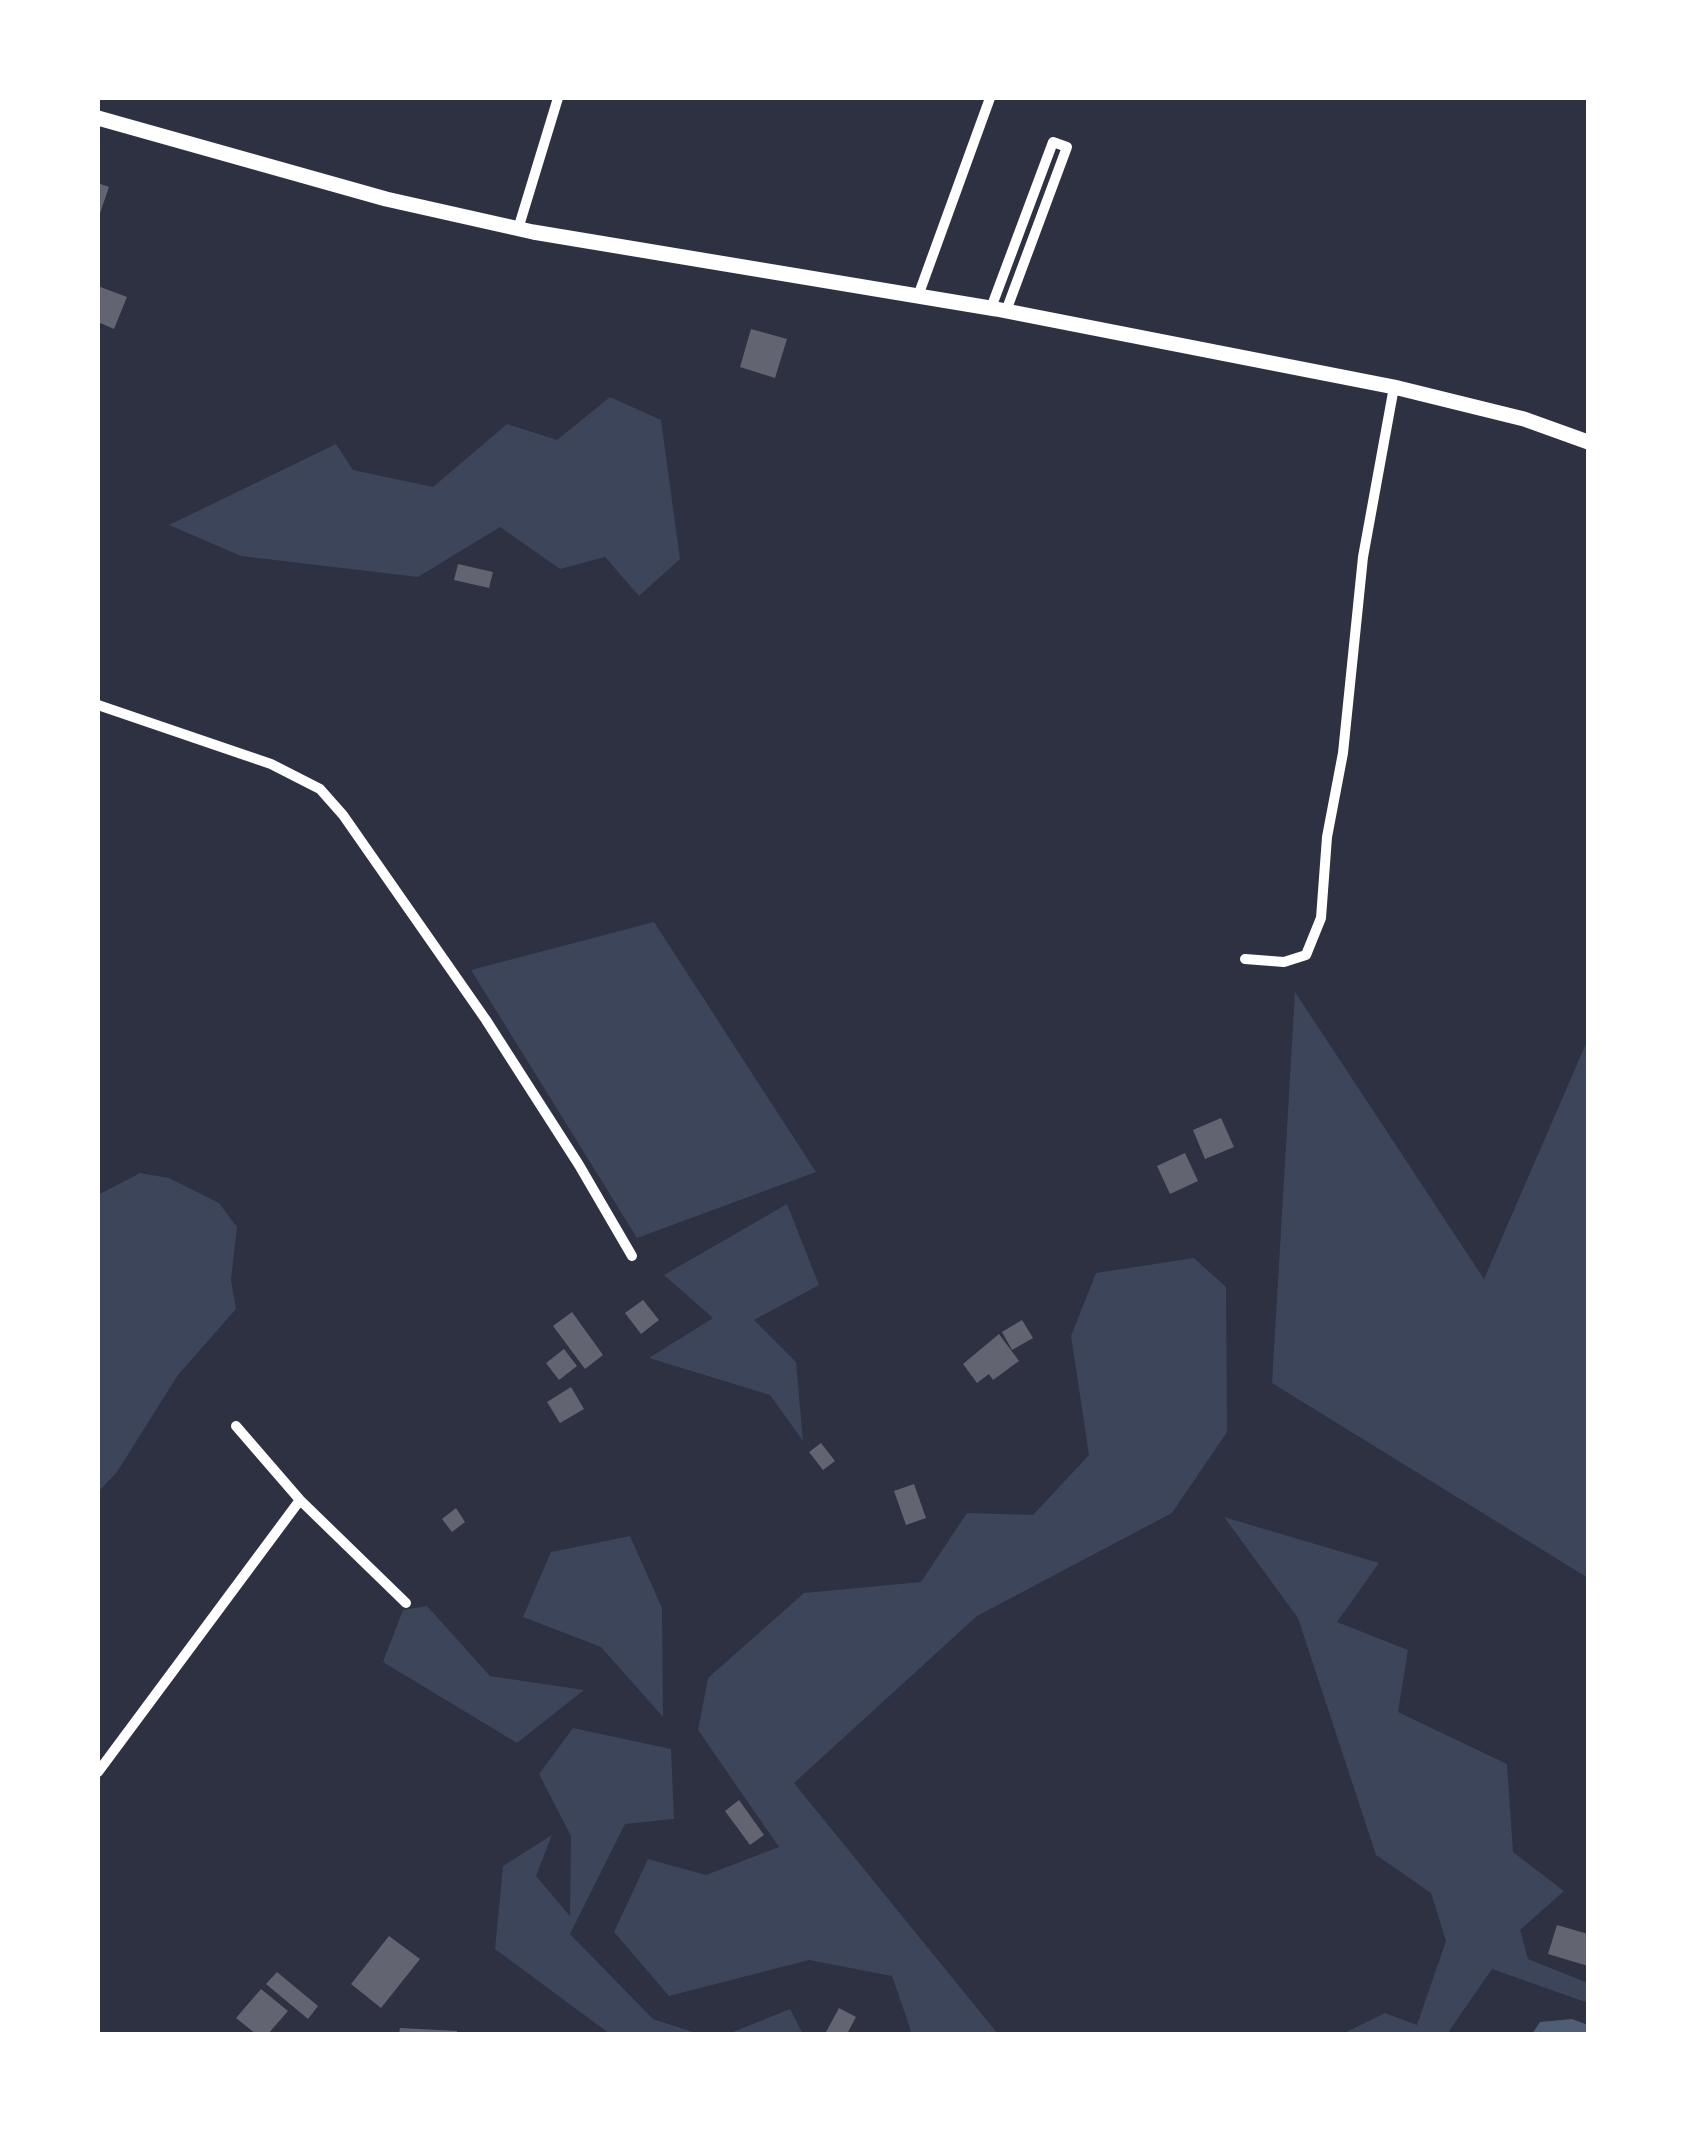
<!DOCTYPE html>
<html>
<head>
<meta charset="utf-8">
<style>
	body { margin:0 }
	#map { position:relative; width:1686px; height:2132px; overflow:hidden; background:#2d3142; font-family:Roboto,sans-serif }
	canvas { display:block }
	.frame { position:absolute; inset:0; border:100px solid #fff; pointer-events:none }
</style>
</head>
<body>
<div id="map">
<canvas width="1686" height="2132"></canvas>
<div class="frame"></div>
</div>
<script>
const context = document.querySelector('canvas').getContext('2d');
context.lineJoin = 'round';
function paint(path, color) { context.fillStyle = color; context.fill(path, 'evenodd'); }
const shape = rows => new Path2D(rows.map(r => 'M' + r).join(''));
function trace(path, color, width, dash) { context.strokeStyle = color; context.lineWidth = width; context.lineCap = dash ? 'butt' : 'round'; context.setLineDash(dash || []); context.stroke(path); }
paint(shape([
	[610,397,661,420,680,559,639,596,605,557,560,569,500,527,418,577,241,556,169,525,336,444,353,470,433,487,507,424,557,440],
	[654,922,816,1172,637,1238,471,970],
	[1295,992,1484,1279,1588,1039,1588,1578,1272,1383],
	[140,1173,169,1178,219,1203,237,1227,231,1280,236,1309,178,1375,117,1472,98,1492,98,1195],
	[787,1204,819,1285,754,1320,796,1362,803,1441,770,1395,649,1358,713,1318,664,1275],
	[1194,1258,1226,1287,1227,1432,1172,1513,977,1616,794,1783,998,2034,912,2034,892,1976,809,1960,669,1996,614,1932,648,1859,706,1875,779,1847,698,1730,708,1678,804,1593,921,1582,967,1513,1033,1515,1089,1455,1071,1336,1096,1273],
	[1224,1517,1379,1563,1337,1622,1408,1650,1398,1712,1507,1764,1513,1852,1564,1891,1520,1930,1528,1959,1588,1983,1588,2003,1492,1969,1447,2034,1342,2034,1385,2013,1417,2025,1446,1941,1431,1893,1376,1855,1298,1618],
	[630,1536,662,1608,663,1717,601,1647,523,1617,551,1552],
	[427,1606,490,1676,584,1690,517,1743,383,1662,403,1610],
	[573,1728,671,1749,674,1819,625,1824,570,1934,653,2019,699,2034,610,2034,495,1949,503,1866,552,1835,536,1876,570,1916,571,1836,539,1774],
	[790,2009,803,2034,728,2034]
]), '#3c4559');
paint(shape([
	[1572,2019,1588,2025,1588,2034,1532,2034,1540,2022]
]), '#4f5d75');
paint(shape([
	[98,183,109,187,98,219],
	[98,286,127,297,114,329,98,322],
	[751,329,787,339,775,378,740,367],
	[458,564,493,572,489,588,454,580],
	[1221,1118,1234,1147,1205,1159,1193,1130],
	[1185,1153,1198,1181,1170,1194,1157,1166],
	[643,1300,659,1320,641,1334,625,1313],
	[572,1312,603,1355,585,1369,553,1326],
	[1022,1320,1033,1338,1012,1350,1002,1332],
	[999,1334,1019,1361,993,1380,989,1374,977,1383,963,1364],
	[564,1349,577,1366,559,1380,546,1363],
	[571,1387,584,1409,560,1423,547,1402],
	[821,1443,835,1461,823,1470,809,1452],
	[914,1484,926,1518,906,1525,894,1491],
	[456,1508,465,1522,452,1532,442,1519],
	[739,1800,764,1835,750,1845,725,1811],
	[1557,1925,1588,1934,1588,1966,1548,1954],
	[389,1936,420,1959,381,2008,351,1984],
	[277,1972,318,2006,308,2019,266,1984],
	[261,1989,288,2011,268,2034,256,2034,236,2018],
	[839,2008,856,2017,847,2034,825,2034],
	[400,2028,457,2031,457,2034,399,2034]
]), '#626471');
trace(shape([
	[518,229,558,98],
	[918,296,990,98],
	[991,308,1053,142,1067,147,1006,311],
	[98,705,271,764,320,789,343,815,486,1020,579,1165,632,1256],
	[1245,959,1284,962,1306,955,1321,918,1327,837,1343,753,1363,557,1394,387],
	[236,1426,300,1500,406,1603],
	[98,1772,300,1500]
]), '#fff', 10);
trace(shape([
	[98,118,386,199,533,232,996,309,1394,387,1524,419,1588,442]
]), '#fff', 15);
</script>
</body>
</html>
